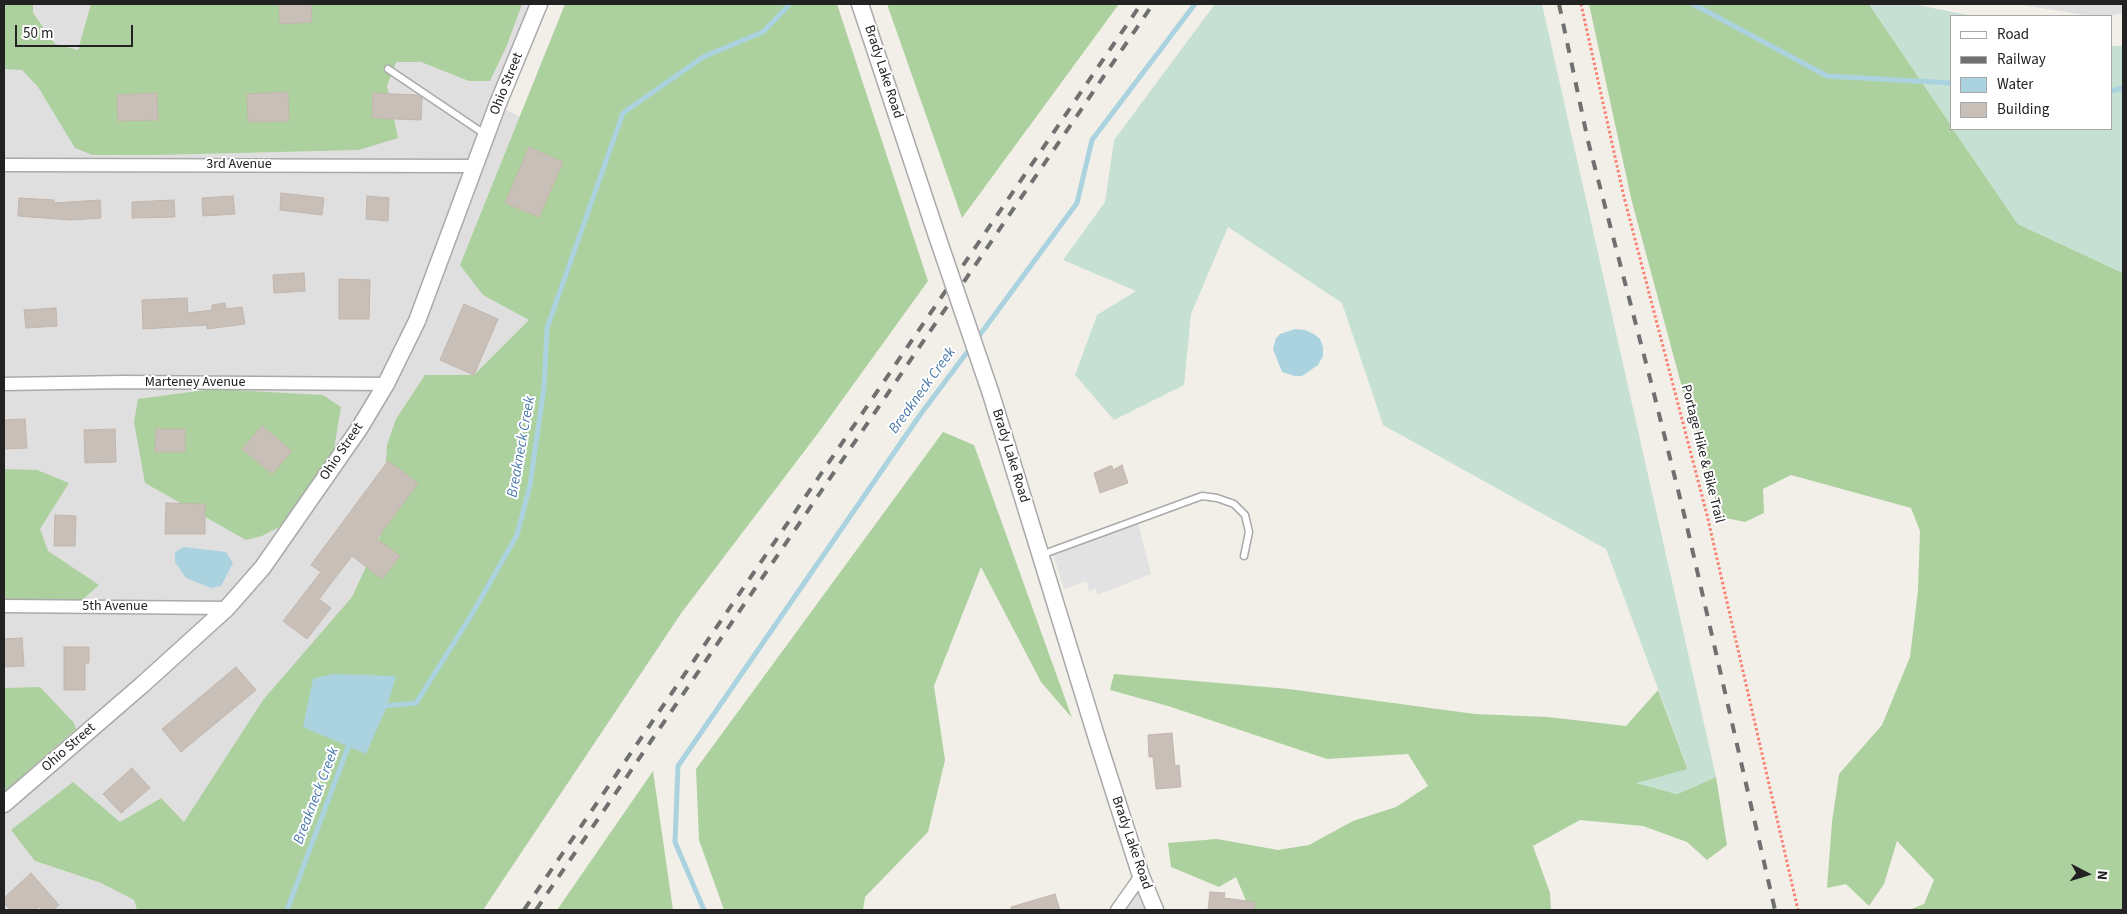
<!DOCTYPE html>
<html>
<head>
<meta charset="utf-8">
<style>
	body { margin:0 }
	#map { position:relative; width:2127px; height:914px; overflow:hidden; background:#f2efe9; font-family:"Source Sans 3",sans-serif }
	canvas { display:block }
	.frame { position:absolute; inset:0; border:5px solid #222; pointer-events:none }
	.legend { position:absolute; left:1950px; top:15px; width:162px; height:115px; box-sizing:border-box; background:#fff; border:1px solid #a7a7a7; margin:0; padding:6px 9px; list-style:none; font-size:15px; color:#222 }
	.legend li { display:flex; align-items:center; gap:10px; height:25px }
	.legend b { width:25px; border:1px solid #a7a7a7 }
	.north { position:absolute; left:2062px; top:849px; width:50px; height:50px; -webkit-text-stroke:4px #fff; paint-order:stroke; rotate:95deg; font-size:14px; font-weight:700; line-height:20px; text-align:center; color:#222 }
	.north::after { content:''; display:block; margin:auto; width:18px; height:22px; background:#222; clip-path:polygon(50% 0,100% 100%,50% 72%,0 100%) }
	.scale { position:absolute; left:15px; top:25px; width:118px; height:22px; box-sizing:border-box; border:2px solid #222; border-top:0; padding-left:6px; font-size:15px; line-height:18px; white-space:nowrap; color:#222; -webkit-text-stroke:4px #fff; paint-order:stroke }
</style>
</head>
<body>
<div id="map">
<canvas width="2127" height="914"></canvas>
<div class="frame"></div>
<ul class="legend">
<li><b style="height:6px;background:#fff"></b>Road</li>
<li><b style="height:6px;background:#707070"></b>Railway</li>
<li><b style="height:14px;background:#aad3df"></b>Water</li>
<li><b style="height:14px;background:#c7bfb8"></b>Building</li>
</ul>
<div class="north">N</div>
<div class="scale">50 m</div>
</div>
<script>
const context = document.querySelector('canvas').getContext('2d');
context.lineJoin = 'round';
function paint(path, color) { context.fillStyle = color; context.fill(path, 'evenodd'); }
const shape = rows => new Path2D(rows.map(r => 'M' + r).join(''));
function trace(path, color, width, dash) { context.strokeStyle = color; context.lineWidth = width; context.lineCap = dash ? 'butt' : 'round'; context.setLineDash(dash || []); context.stroke(path); }
function label(font, color, halo, rows, align = 'center') {
  context.font = font + ' "Source Sans 3",sans-serif'; context.lineWidth = 4; context.setLineDash([]); context.textBaseline = 'middle'; context.strokeStyle = halo; context.fillStyle = color; for (const [text, x, y, turn = 0] of rows) {
    context.save(); context.translate(x, y); context.rotate((+turn || 0) * Math.PI / 180); context.textAlign = isNaN(turn) ? turn : align; if (halo) context.strokeText(text, 0, 0); context.fillText(text, 0, 0); context.restore();
  }
}
paint(shape([
	[4,4,539,4,497,105,589,152,541,319,427,616,183,823,160,798,120,823,35,861,101,883,134,900,137,910,4,910],
	[2016,4,2123,4,2123,13,2108,16,2091,16],
	[1141,876,1155,910,1117,910]
]), '#e0dfdf');
paint(shape([
	[4,4,33,4,33,13,55,44,78,50,91,4,522,4,507,45,490,81,469,81,421,62,396,62,387,86,398,138,359,150,157,155,92,155,75,148,38,87,22,70,4,69],
	[565,4,837,4,928,281,819,432,682,612,483,910,137,910,134,900,101,883,35,861,11,830,73,782,120,822,161,798,184,822,263,700,352,597,382,532,387,445,396,419,425,375,474,375,529,320,483,295,460,265],
	[887,4,1119,4,962,218],
	[1589,4,1869,4,1951,125,1951,129,1953,129,2018,224,2123,273,2123,910,1909,910,1924,904,1934,880,1897,841,1884,884,1869,906,1846,884,1827,888,1832,822,1839,774,1882,725,1910,657,1918,590,1920,531,1911,508,1791,475,1763,489,1764,513,1745,522,1721,517,1694,432,1631,198],
	[213,389,323,395,341,407,333,455,281,526,262,536,246,540,145,483,134,422,138,399],
	[943,432,974,445,1072,718,1041,682,981,567,934,686,945,760,928,832,865,897,863,910,724,910,699,840,696,769],
	[4,469,37,470,69,483,40,529,48,551,99,585,82,600,4,600],
	[1114,674,1289,689,1475,714,1548,717,1626,726,1658,690,1688,770,1637,783,1677,794,1716,777,1727,845,1707,860,1687,842,1643,826,1580,820,1533,846,1550,893,1551,910,1250,910,1236,877,1219,887,1171,867,1168,843,1217,839,1278,850,1309,845,1353,821,1396,807,1428,786,1408,754,1327,759,1168,706,1110,690],
	[40,687,74,723,76,729,4,792,4,688],
	[653,771,673,910,557,910]
]), '#add19e');
paint(shape([
	[1215,4,1542,4,1716,777,1677,794,1636,783,1688,769,1606,549,1383,425,1342,303,1228,227,1191,314,1184,385,1114,420,1075,375,1097,315,1136,291,1063,260,1105,202,1114,140],
	[1869,4,1913,4,1972,16,1951,16,1951,125],
	[2111,46,2123,46,2123,273,2018,224,1953,129,2111,129]
]), '#c6e0d4');
paint(shape([
	[1138,523,1151,574,1097,595,1096,588,1089,592,1087,581,1064,589,1052,551]
]), '#e2e2e2');
paint(shape([
	[1295,329,1305,330,1314,334,1320,339,1323,347,1323,356,1318,365,1302,376,1295,376,1282,372,1273,349,1276,338,1280,334],
	[184,547,226,552,233,563,221,586,211,588,186,578,175,562,175,552],
	[333,674,396,676,387,706,366,754,303,727,313,679]
]), '#aad3df');
trace(shape([
	[1693,4,1827,76,1951,83],
	[2111,91,2123,88],
	[976,340,1077,203,1092,140,1195,4],
	[383,706,416,703,472,614,517,535,530,485,544,388,547,328,623,113,703,57,763,32,790,4],
	[287,910,350,742],
	[704,910,675,842,678,766,920,415,971,347]
]), '#aad3df', 5);
const building = shape([
	[279,4,311,4,312,22,280,24,279,4],
	[288,92,289,121,248,122,247,94,288,92],
	[157,93,158,120,118,121,117,95,157,93],
	[373,93,417,95,422,98,421,120,372,118,373,93],
	[529,147,563,162,539,217,505,203,529,147],
	[281,193,324,198,322,215,280,210,281,193],
	[233,196,235,214,203,216,202,198,233,196],
	[367,196,389,198,388,221,366,219,367,196],
	[19,198,54,200,54,203,100,200,101,218,71,220,18,216,19,198],
	[174,200,175,217,132,218,132,202,174,200],
	[304,273,305,291,274,293,273,275,304,273],
	[339,279,370,280,369,319,339,319,339,279],
	[187,298,188,313,212,310,212,305,225,303,226,309,242,307,245,324,207,329,207,325,143,329,142,300,187,298],
	[464,304,498,319,474,375,440,360,464,304],
	[56,308,57,326,26,328,24,310,56,308],
	[25,419,27,448,4,449,4,420,25,419],
	[262,426,292,451,272,474,242,449,262,426],
	[115,429,116,462,85,463,84,430,115,429],
	[156,429,185,429,185,452,155,452,156,429],
	[388,461,418,483,377,539,400,556,382,579,352,556,319,599,331,608,307,639,283,621,321,572,311,565,388,461],
	[1122,465,1128,483,1100,493,1094,473,1110,466,1112,466,1113,470,1122,465],
	[166,503,205,504,205,534,165,534,166,503],
	[55,515,76,516,75,546,54,546,55,515],
	[22,638,24,666,4,667,4,639,22,638],
	[64,647,89,647,89,663,85,663,85,690,64,690,64,647],
	[236,667,256,690,181,752,162,729,236,667],
	[1172,733,1175,766,1179,765,1181,787,1156,789,1153,757,1149,757,1148,735,1172,733],
	[132,768,150,788,121,813,103,794,132,768],
	[31,873,59,905,53,910,44,910,39,907,35,910,10,910,4,903,4,898,31,873],
	[1210,892,1225,893,1224,898,1255,902,1254,910,1208,910,1210,892],
	[1055,894,1060,910,1011,910,1011,907,1055,894]
]);
paint(building, '#c7bfb8');
trace(building, '#c4b6ab', 1);
const service = shape([
	[388,69,486,135],
	[1041,555,1202,496,1217,498,1234,504,1245,515,1249,532,1244,556]
]);
const minor = shape([
	[4,165,475,166],
	[4,384,123,382,386,384],
	[4,606,227,608],
	[1117,910,1141,876]
]);
const tertiary = shape([
	[860,4,937,236],
	[991,394,1098,742,1141,876,1155,910],
	[4,804,142,685,227,608,263,567,359,429,386,384,417,321,497,106,539,4]
]);
trace(service, '#a9a9a9', 9);
trace(minor, '#a9a9a9', 15);
trace(tertiary, '#a9a9a9', 19);
trace(shape([
	[1581,4,1624,197,1707,515,1798,910]
]), '#fa8072', 3, [2.5, 2.5]);
trace(service, '#fff', 6);
trace(minor, '#fff', 12);
trace(tertiary, '#fff', 16);
trace(shape([
	[1559,4,1588,141,1652,386,1685,518,1775,910],
	[524,910,1141,4],
	[536,910,1153,4]
]), '#707070', 4, [10, 10]);
const tertiaryBridge = shape([
	[937,236,991,394]
]);
trace(tertiaryBridge, '#a9a9a9', 19, []);
trace(tertiaryBridge, '#fff', 16);
label('14px', '#222', '#fff', [
	["Brady Lake Road",883,72,72],
	["Ohio Street",507,84,-68],
	["3rd Avenue",239,165],
	["Marteney Avenue",195,383],
	["Ohio Street",342,452,-56],
	["Portage Hike & Bike Trail",1702,454,76],
	["Brady Lake Road",1010,456,73],
	["5th Avenue",115,607],
	["Ohio Street",69,748,-41],
	["Brady Lake Road",1131,843,71]
]);
label('italic 15px', '#4a7aab', '#fff', [
	["Breakneck Creek",923,391,-54],
	["Breakneck Creek",522,447,-80],
	["Breakneck Creek",317,796,-69]
]);
</script>
</body>
</html>
